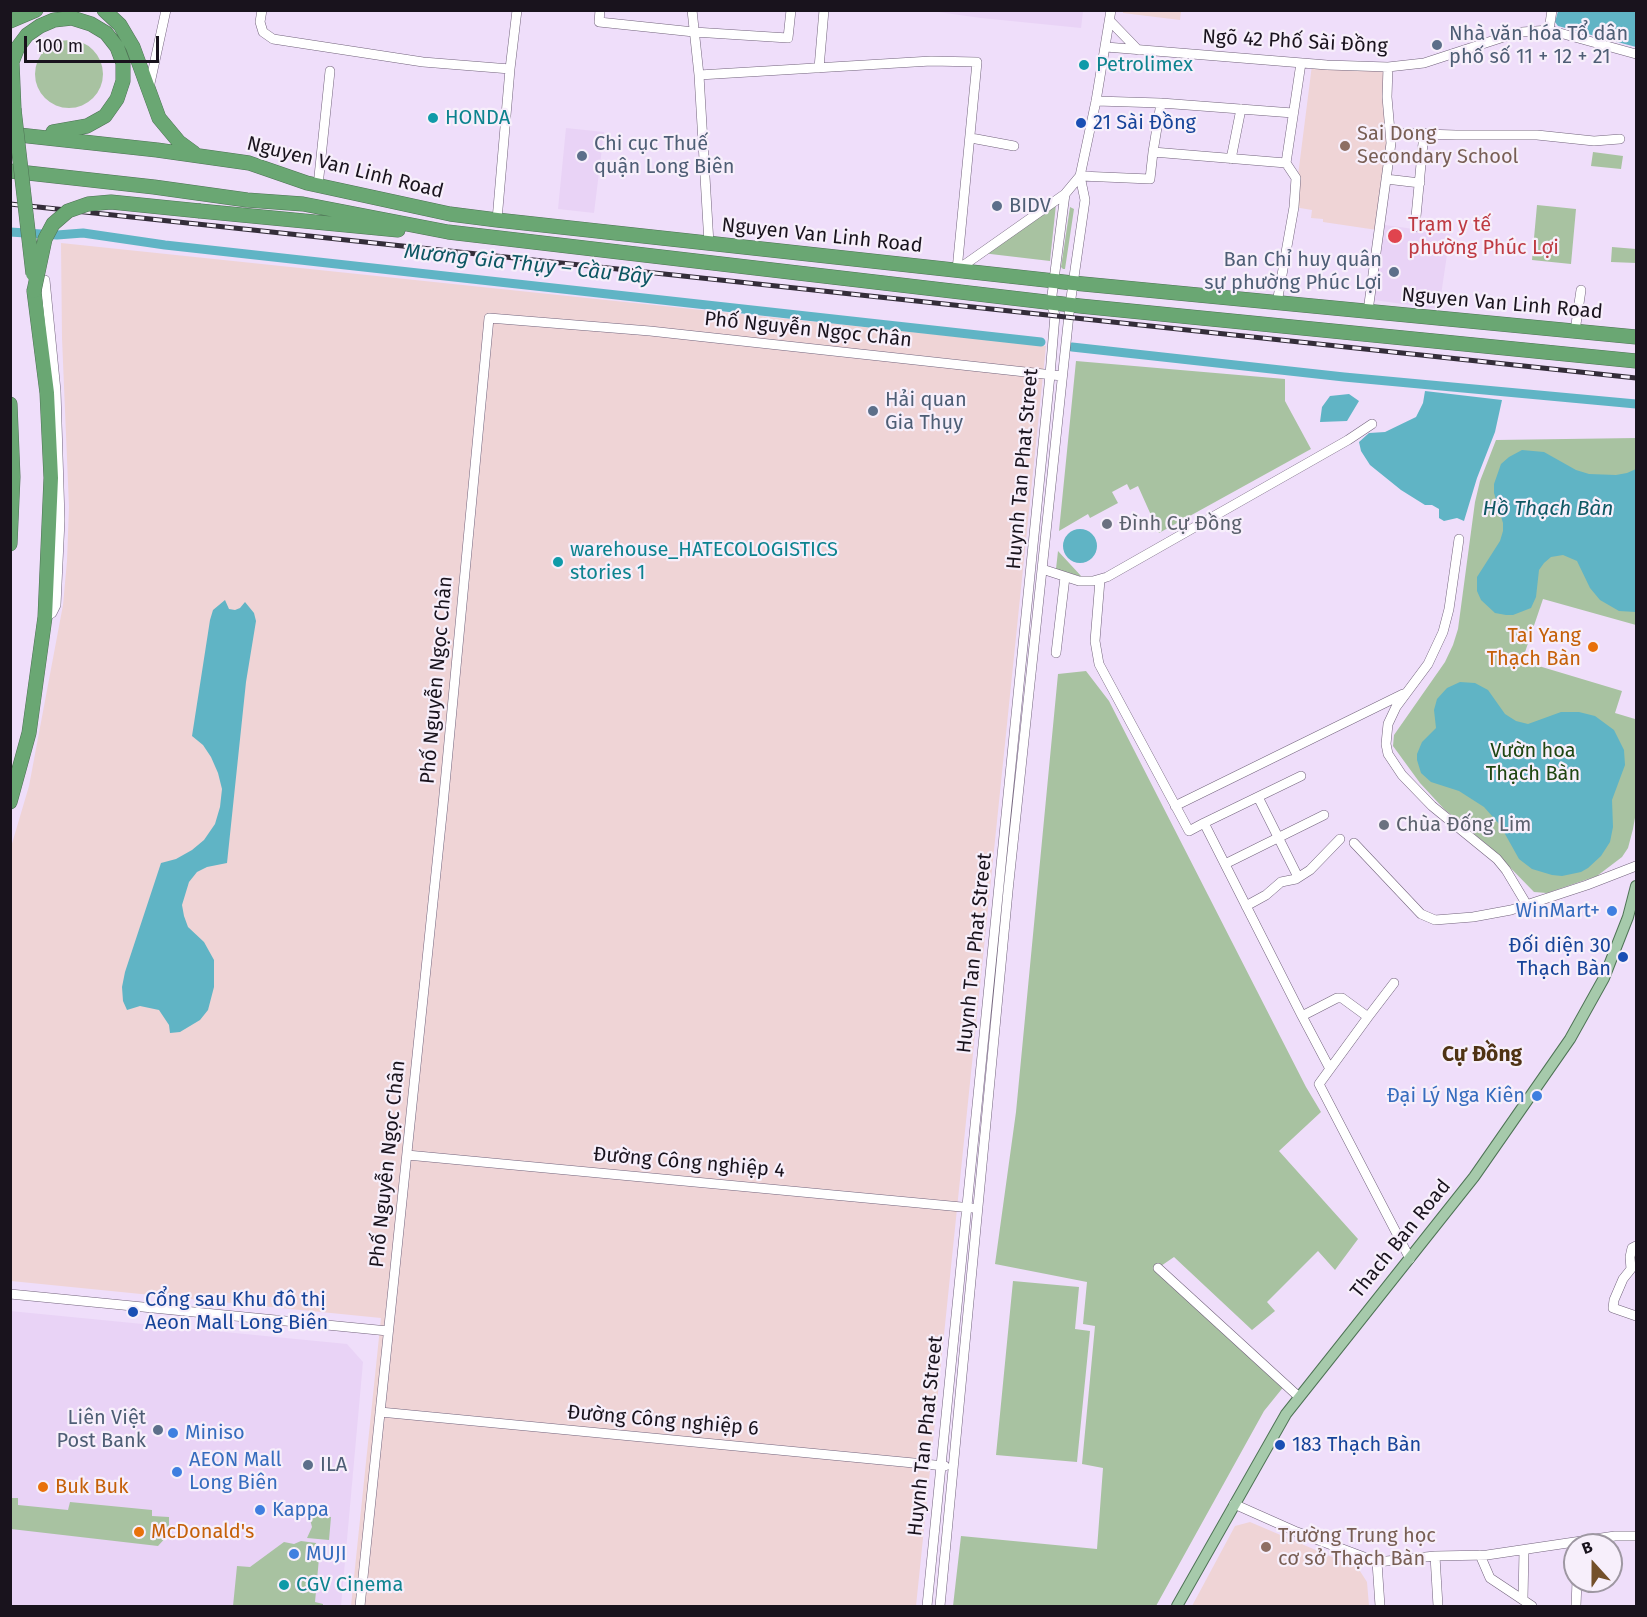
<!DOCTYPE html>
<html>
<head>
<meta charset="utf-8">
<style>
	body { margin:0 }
	#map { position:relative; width:1647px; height:1617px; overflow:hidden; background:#efdefa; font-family:"Fira Sans",sans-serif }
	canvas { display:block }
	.frame { position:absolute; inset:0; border:12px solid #19131d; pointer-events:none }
	.north { position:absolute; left:1563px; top:1533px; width:60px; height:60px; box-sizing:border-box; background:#f7effb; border:2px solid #9e97a2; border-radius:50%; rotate:339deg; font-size:16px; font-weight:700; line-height:24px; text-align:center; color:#19131d }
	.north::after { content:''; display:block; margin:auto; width:21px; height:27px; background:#74502a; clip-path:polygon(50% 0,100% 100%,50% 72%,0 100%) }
	.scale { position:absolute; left:24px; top:36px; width:135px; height:27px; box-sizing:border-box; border:3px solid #19131d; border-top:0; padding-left:8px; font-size:18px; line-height:21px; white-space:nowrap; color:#19131d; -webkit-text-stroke:4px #f7effb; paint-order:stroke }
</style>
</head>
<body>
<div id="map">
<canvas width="1647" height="1617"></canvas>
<div class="frame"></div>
<div class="north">B</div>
<div class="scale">100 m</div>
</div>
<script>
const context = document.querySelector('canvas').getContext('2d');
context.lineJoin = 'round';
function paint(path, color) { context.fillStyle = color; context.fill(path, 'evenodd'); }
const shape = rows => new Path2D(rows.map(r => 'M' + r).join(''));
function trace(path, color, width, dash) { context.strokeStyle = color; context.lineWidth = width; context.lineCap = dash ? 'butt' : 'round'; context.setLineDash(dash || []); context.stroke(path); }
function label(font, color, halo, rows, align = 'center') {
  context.font = font + ' "Fira Sans",sans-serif'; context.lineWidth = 4.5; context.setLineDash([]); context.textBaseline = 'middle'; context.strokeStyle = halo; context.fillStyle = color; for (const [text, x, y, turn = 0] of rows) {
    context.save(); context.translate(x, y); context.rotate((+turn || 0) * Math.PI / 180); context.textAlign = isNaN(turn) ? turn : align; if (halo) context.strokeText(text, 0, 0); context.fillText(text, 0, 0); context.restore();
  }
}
paint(shape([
	[931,11,931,10,1083,11,1081,28,981,18],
	[566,128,604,132,594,213,558,209],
	[1385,225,1450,234,1439,309,1374,300],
	[10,1311,347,1344,363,1362,341,1606,11,1606]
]), '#e9d3f6');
paint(shape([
	[1123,11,1123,10,1181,11,1180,20,1123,13],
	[1312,65,1385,71,1388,140,1377,230,1323,222,1323,219,1311,218,1312,210,1294,207],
	[61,243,1046,346,916,1606,351,1606,381,1318,11,1281,11,847,29,786,63,605,67,561,69,507,62,338],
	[1250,1522,1358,1568,1367,1582,1369,1606,1192,1606,1235,1526]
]), '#efd4d6');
paint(shape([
	'35 74a34 34 0 1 1 68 0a34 34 0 1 1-68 0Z',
	[1593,152,1623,156,1621,169,1591,166],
	[1056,204,1050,261,982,253],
	[1537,205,1576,209,1571,264,1532,260],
	[1070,207,1074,209,1065,269,1063,269,1061,267],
	[1612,247,1636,249,1636,263,1611,262],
	[1076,361,1285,379,1285,401,1311,449,1159,533,1138,486,1130,490,1127,484,1112,492,1118,503,1090,518,1088,514,1059,531],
	[1636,438,1636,625,1543,599,1522,661,1622,691,1615,713,1635,719,1636,721,1636,812,1633,829,1628,848,1622,857,1597,876,1547,893,1534,892,1491,848,1444,809,1420,783,1393,746,1394,735,1445,662,1453,645,1458,629,1475,502,1480,481,1496,440],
	[1058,551,1082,577,1056,569],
	[1086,671,1109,701,1306,1087,1321,1112,1279,1151,1358,1239,1335,1270,1318,1251,1267,1302,1275,1311,1252,1330,1174,1257,1158,1268,1285,1385,1264,1411,1156,1606,953,1606,961,1536,1097,1549,1103,1468,1082,1464,1095,1326,1083,1324,1087,1282,995,1264,1016,1112,1058,674],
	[1013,1281,1079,1287,1075,1329,1090,1331,1077,1462,996,1455],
	[11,1498,18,1498,18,1505,68,1510,70,1502,152,1510,152,1516,169,1517,169,1534,158,1546,11,1529],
	[309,1515,331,1517,329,1540,307,1538,312,1527],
	[301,1541,316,1543,315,1550,322,1551,321,1558,319,1558,315,1602,323,1604,323,1606,233,1606,237,1566,250,1567,284,1542,294,1544]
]), '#a8c2a1');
paint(shape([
	[1558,11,1636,11,1636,47,1558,26,1555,22],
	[1425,391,1502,400,1495,432,1477,478,1464,521,1457,518,1444,521,1439,518,1439,509,1432,505,1425,505,1401,490,1370,465,1361,451,1359,442,1369,433,1385,432,1416,417,1423,403],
	[1349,394,1359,401,1347,421,1320,422,1322,407,1330,396],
	[1522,450,1544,452,1576,470,1589,474,1616,475,1627,473,1636,469,1636,612,1619,611,1600,600,1590,588,1577,561,1563,555,1551,557,1544,563,1539,570,1536,597,1531,608,1513,615,1506,615,1495,613,1481,600,1477,591,1477,577,1500,541,1503,531,1503,523,1494,493,1494,484,1501,464,1509,457],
	'1063 546a17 17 0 1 1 34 0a17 17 0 1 1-34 0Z',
	[225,600,229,609,235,610,240,608,245,602,254,613,256,621,246,682,227,863,207,867,197,872,189,882,182,905,184,916,188,927,204,942,214,960,214,987,208,1010,200,1020,180,1032,170,1033,169,1025,159,1010,140,1006,127,1010,123,1001,122,987,125,972,161,863,176,859,192,850,204,840,215,824,220,807,222,789,218,773,211,757,203,745,192,736,210,620,213,610],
	[1460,682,1475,683,1488,690,1505,714,1516,721,1528,724,1561,712,1579,712,1595,716,1614,730,1624,750,1625,765,1612,800,1613,827,1610,842,1601,856,1588,868,1581,872,1562,876,1552,875,1532,869,1519,859,1500,825,1484,807,1459,791,1431,782,1421,773,1417,760,1417,754,1422,742,1436,728,1434,710,1437,699,1447,688]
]), '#60b4c5');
trace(shape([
	[10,232,57,235,83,233,165,245,1041,342],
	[1072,347,1344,377,1636,404]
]), '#60b4c5', 9);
const minor = shape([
	[262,10,260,22,263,32,273,39,423,62,510,69],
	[600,10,599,22,694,32,788,38,791,10],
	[692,10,699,75,709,244],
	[1110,21,1138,50],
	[1549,30,1552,10],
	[1106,47,1327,65,1388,67,1424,63,1510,35,1522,32,1549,30,1636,54],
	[819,68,824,10],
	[699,75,931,61,977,62,957,270],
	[149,88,166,10],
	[1096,101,1161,103,1293,113],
	[1392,133,1456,135,1537,135,1594,141,1620,139],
	[971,138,1014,146],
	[1153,152,1161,103],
	[1231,159,1241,109],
	[1080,176,1150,179,1153,152,1286,163],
	[1386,179,1420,183],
	[318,186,330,71],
	[497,220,510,69,517,10],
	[1415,227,1424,133],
	[957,270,1065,194],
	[45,280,56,391,60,520,56,605,52,613,45,617],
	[1277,303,1294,207,1296,178,1286,163,1301,63],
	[1368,311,1391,143,1387,97,1388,67],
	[1575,331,1581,290],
	[1459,539,1449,609,1443,632,1428,664,1396,707,1388,724,1386,744,1388,754,1402,775,1432,806,1497,859,1506,870,1527,905],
	[1042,569,1079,581,1093,581,1107,577,1348,440,1372,424],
	[1100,580,1095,641,1099,664,1189,831,1204,823],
	[1056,653,1065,577],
	[1301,776,1204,823,1302,1016,1337,998,1342,998,1368,1017,1394,983],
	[1258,797,1298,877],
	[1175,806,1403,694],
	[1354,843,1421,914,1435,920,1473,917,1511,910,1587,885,1636,866],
	[1225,864,1324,815],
	[1246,906,1266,895,1281,882,1296,879,1310,870,1340,839],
	[1302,1016,1330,1069],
	[1368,1017,1319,1084,1410,1259],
	[407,1155,972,1208],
	[1636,1246,1632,1248,1630,1257,1631,1269,1623,1279,1614,1300,1613,1308,1636,1316],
	[1158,1268,1299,1397],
	[10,1294,388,1331],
	[380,1412,945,1466],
	[1234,1504,1297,1532,1377,1562,1435,1556,1487,1555,1615,1536,1636,1536],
	[1480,1555,1490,1578,1532,1606],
	[1435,1556,1438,1606],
	[1377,1562,1380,1606],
	[1523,1599,1524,1550],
	[360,1606,443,805,489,318,650,331,1062,376],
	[927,1606,1050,375,1055,315,1051,303,1065,194,1080,176],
	[940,1606,1008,891,1070,305,1085,200,1080,176,1096,101,1111,10],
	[1576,1606,1577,1581]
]);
const major = shape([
	[1177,1606,1286,1414,1474,1177,1570,1039,1604,978,1628,917,1636,886]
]);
const highway = shape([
	[104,10,120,25,133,47,159,118,179,142,194,153],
	[10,21,36,10],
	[14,109,12,62,18,47,27,35,40,26,54,20,72,18,91,24,106,33,117,47,123,63,123,81,117,99,105,116,87,126,53,132],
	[10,134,157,150,249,163,307,183,450,214,497,220,1073,283,1636,337],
	[10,171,154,187,247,200,303,204,448,232,1080,306,1636,361],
	[200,211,398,230],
	[10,404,13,477,10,544],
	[10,802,29,733,45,617,51,478,47,393,34,291]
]);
trace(minor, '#72637c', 10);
trace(major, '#4e7355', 12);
trace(highway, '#4e7355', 15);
trace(minor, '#fff', 9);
trace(major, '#a6caab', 10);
trace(highway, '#6aa773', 14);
const rail = shape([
	[10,204,1636,378]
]);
trace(rail, '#342d39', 5);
trace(rail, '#f7effb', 3, [9]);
const highwayBridge = shape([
	[14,109,33,274],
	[34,291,45,239,53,224,68,211,88,204,111,202,200,211]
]);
trace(highwayBridge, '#4e7355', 15, []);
trace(highwayBridge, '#6aa773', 14);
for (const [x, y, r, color] of [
	[1437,45,6,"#5c6f8a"],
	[1084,65,6,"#0f9aa8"],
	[433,118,6,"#0f9aa8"],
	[1081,123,6,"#1a4fb4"],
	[1345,146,6,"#8d6e63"],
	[582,156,6,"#5c6f8a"],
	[997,206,6,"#5c6f8a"],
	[1395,236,8,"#e0444e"],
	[1394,272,6,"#5c6f8a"],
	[873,411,6,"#5c6f8a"],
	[1107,524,6,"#6b7280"],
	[558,562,6,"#0f9aa8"],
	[1593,647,6,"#e8710a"],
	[1384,825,6,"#6b7280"],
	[1612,911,6,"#3f7fe0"],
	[1623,957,6,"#1a4fb4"],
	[1537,1096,6,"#3f7fe0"],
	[133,1312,6,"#1a4fb4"],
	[158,1430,6,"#5c6f8a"],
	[173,1433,6,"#3f7fe0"],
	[1280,1445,6,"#1a4fb4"],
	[308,1465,6,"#5c6f8a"],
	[177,1472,6,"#3f7fe0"],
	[43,1487,6,"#e8710a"],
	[260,1510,6,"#3f7fe0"],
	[139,1532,6,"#e8710a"],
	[1266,1547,6,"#8d6e63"],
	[294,1554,6,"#3f7fe0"],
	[284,1585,6,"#0f9aa8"]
]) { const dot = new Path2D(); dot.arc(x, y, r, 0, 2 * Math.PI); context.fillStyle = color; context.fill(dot); trace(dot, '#f7effb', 2); }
label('20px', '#4e5e75', '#f7effb', [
	["Nhà văn hóa Tổ dân",1449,34],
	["phố số 11 + 12 + 21",1449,57],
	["Chi cục Thuế",594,144],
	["quận Long Biên",594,167],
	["BIDV",1009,206],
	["Ban Chỉ huy quân",1382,260,"right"],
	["sự phường Phúc Lợi",1382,283,"right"],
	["Hải quan",885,400],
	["Gia Thụy",885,423],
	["Liên Việt",146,1418,"right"],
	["Post Bank",146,1441,"right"],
	["ILA",320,1465]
], 'left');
label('20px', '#19131d', '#f7effb', [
	["Ngõ 42 Phố Sài Đồng",1295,42,3],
	["Nguyen Van Linh Road",345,168,14],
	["Nguyen Van Linh Road",822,236,6],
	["Nguyen Van Linh Road",1502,304,5],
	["Phố Nguyễn Ngọc Chân",808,330,6],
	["Huynh Tan Phat Street",1023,469,-85],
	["Phố Nguyễn Ngọc Chân",437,680,-85],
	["Huynh Tan Phat Street",975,953,-84],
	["Đường Công nghiệp 4",689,1163,5],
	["Phố Nguyễn Ngọc Chân",388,1164,-84],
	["Thach Ban Road",1401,1239,-51],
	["Đường Công nghiệp 6",663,1421,5],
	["Huynh Tan Phat Street",926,1436,-84]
]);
label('20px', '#0d838f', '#f7effb', [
	["Petrolimex",1096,65],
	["HONDA",445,118],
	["warehouse_HATECOLOGISTICS",570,550],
	["stories 1",570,573],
	["CGV Cinema",296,1585]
], 'left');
label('20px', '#164399', '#f7effb', [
	["21 Sài Đồng",1093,123],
	["Đối diện 30",1611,946,"right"],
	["Thạch Bàn",1611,969,"right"],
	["Cổng sau Khu đô thị",145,1300],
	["Aeon Mall Long Biên",145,1323],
	["183 Thạch Bàn",1292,1445]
], 'left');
label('20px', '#785e54', '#f7effb', [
	["Sai Dong",1357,134],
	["Secondary School",1357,157],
	["Trường Trung học",1278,1536],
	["cơ sở Thạch Bàn",1278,1559]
], 'left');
label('20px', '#be3a42', '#f7effb', [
	["Trạm y tế",1408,225],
	["phường Phúc Lợi",1408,248]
], 'left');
label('20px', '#5b616d', '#f7effb', [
	["Đình Cự Đồng",1119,524],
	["Chùa Đống Lim",1396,825]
], 'left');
label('20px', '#c56008', '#f7effb', [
	["Tai Yang",1581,636,"right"],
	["Thạch Bàn",1581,659,"right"],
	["Buk Buk",55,1487],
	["McDonald's",151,1532]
], 'left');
label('20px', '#1f4611', '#f7effb', [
	["Vườn hoa",1533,751],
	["Thạch Bàn",1533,774]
]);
label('20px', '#366cbe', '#f7effb', [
	["WinMart+",1600,911,"right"],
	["Đại Lý Nga Kiên",1525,1096,"right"],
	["Miniso",185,1433],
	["AEON Mall",189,1460],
	["Long Biên",189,1483],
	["Kappa",272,1510],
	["MUJI",306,1554]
], 'left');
label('italic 21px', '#0d5763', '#f7effb', [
	["Mương Gia Thụy – Cầu Bây",528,265,6],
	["Hồ Thạch Bàn",1548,509]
]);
label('bold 21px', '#4f3314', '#f7effb', [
	["Cự Đồng",1482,1055]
]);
</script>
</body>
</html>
